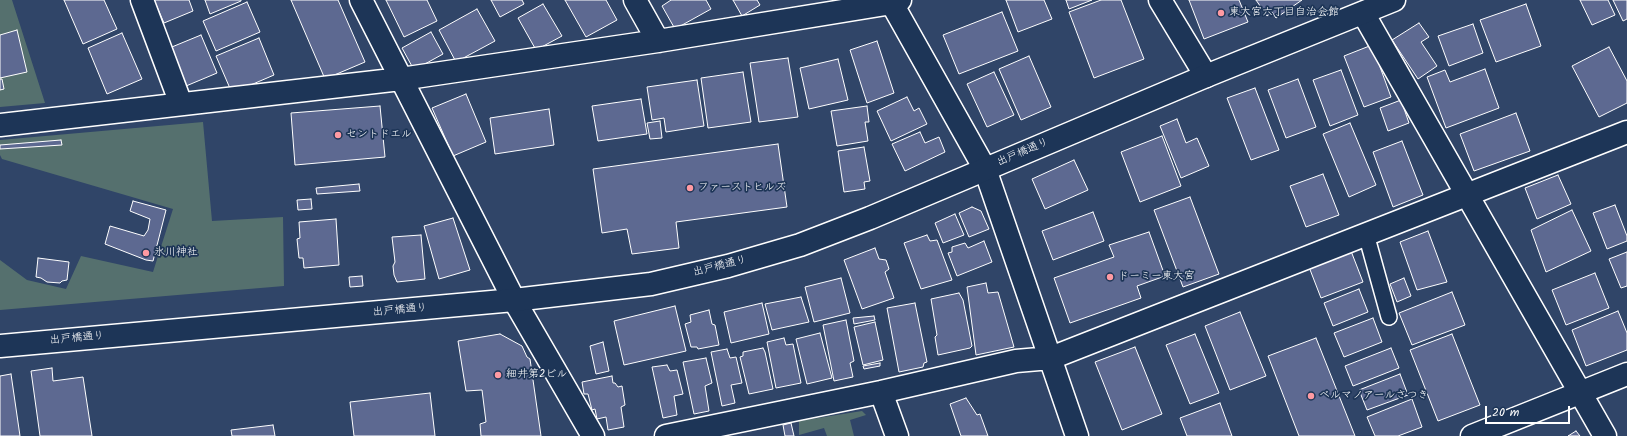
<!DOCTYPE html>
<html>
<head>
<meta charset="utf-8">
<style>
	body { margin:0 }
	#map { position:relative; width:1627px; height:436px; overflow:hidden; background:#304568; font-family:Kalam,sans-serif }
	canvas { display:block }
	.scale { position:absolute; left:1485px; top:406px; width:85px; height:18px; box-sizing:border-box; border:2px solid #fff; border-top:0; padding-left:5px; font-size:12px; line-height:14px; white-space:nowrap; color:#fff; -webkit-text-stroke:3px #1d3557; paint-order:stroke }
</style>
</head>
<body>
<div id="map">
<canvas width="1627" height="436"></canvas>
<div class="scale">20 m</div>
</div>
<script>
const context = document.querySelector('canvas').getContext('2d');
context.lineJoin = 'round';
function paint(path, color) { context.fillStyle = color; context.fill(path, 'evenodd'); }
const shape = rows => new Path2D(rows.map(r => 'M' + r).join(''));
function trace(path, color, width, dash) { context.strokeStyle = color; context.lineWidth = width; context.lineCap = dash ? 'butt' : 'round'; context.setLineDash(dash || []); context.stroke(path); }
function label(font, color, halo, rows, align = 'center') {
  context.font = font + ' Kalam,"Klee One",sans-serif'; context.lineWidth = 3.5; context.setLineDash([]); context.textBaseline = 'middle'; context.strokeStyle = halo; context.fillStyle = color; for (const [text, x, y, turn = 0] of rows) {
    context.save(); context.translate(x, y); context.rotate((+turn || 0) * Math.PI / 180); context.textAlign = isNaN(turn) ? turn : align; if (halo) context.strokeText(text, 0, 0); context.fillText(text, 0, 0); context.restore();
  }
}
paint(shape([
	[0,0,12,0,45,103,0,107],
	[203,122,212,221,283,217,284,286,0,310,0,260,27,280,66,289,81,256,153,272,173,209,2,159,0,155,0,140],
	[862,411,866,415,850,420,854,436,827,436,824,428,799,435,799,421]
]), '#55706e');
const building = shape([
	[64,0,104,0,117,29,83,44,64,0],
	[154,0,189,0,193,11,164,23,154,0],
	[205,0,241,0,241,1,210,14,205,0],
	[291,0,338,0,365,62,325,79,291,0],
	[386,0,427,0,437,21,404,37,386,0],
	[491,0,522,0,524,4,500,17,491,0],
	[565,0,606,0,617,20,586,37,565,0],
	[671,0,706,0,711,9,675,29,662,6,671,0],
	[733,0,757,0,760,5,742,16,733,0],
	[1006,0,1044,0,1052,19,1018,32,1006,0],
	[1066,0,1092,0,1069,9,1066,0],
	[1101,0,1121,0,1144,59,1094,78,1069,12,1101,0],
	[1189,0,1239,0,1248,22,1204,39,1189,0],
	[1256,0,1302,0,1276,18,1272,12,1267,16,1256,0],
	[1580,0,1608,0,1615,15,1592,25,1580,0],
	[1613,0,1627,0,1627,19,1623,21,1613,0],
	[247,2,260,32,216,51,203,21,247,2],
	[543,4,562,36,536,50,518,18,543,4],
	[1526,4,1541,46,1496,62,1480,20,1526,4],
	[477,9,495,41,456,62,439,30,477,9],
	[1002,12,1018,51,959,74,943,35,1002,12],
	[1419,23,1429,37,1421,42,1437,66,1418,79,1392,40,1419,23],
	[1473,24,1483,53,1449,66,1438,36,1473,24],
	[17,30,27,72,0,78,0,35,17,30],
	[431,32,443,54,414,70,402,48,431,32],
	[122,33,142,79,107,94,88,48,122,33],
	[201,35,217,73,186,86,180,81,167,49,201,35],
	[259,38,274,75,232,93,216,56,259,38],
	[877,41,894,93,867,103,850,50,877,41],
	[1372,45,1391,97,1364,107,1344,56,1372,45],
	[1609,47,1627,81,1627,103,1599,117,1572,66,1609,47],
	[1029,56,1051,107,1021,120,999,69,1029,56],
	[788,58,798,117,759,122,750,63,788,58],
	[838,59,848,100,809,109,800,68,838,59],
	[1485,69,1499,108,1446,128,1427,77,1445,70,1450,82,1485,69],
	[1341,70,1358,115,1330,126,1313,80,1341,70],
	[743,72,751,122,708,128,701,78,743,72],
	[994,72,1014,115,987,127,967,84,994,72],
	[0,79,2,79,4,89,0,90,0,79],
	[1298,79,1316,127,1286,138,1268,90,1298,79],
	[697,80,704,126,666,132,664,118,652,120,647,87,697,80],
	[1255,88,1279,150,1251,160,1227,98,1255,88],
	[466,94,486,142,453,156,432,108,466,94],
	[907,97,914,111,919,108,927,124,891,141,877,111,907,97],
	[641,99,647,134,598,141,592,106,641,99],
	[1401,100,1409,123,1388,131,1380,108,1401,100],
	[380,106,385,157,295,165,291,113,380,106],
	[867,106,869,122,865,122,868,141,837,146,831,111,867,106],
	[549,109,554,145,495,154,490,118,549,109],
	[1516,113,1530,151,1474,171,1460,134,1516,113],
	[1177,119,1186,143,1197,138,1209,166,1181,178,1160,126,1177,119],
	[660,121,662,138,650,139,647,123,660,121],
	[1350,123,1376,185,1349,197,1323,134,1350,123],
	[920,132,925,143,939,137,945,152,905,171,892,144,920,132],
	[1162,136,1181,186,1140,202,1121,152,1162,136],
	[61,140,62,145,0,149,0,145,61,140],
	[1402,141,1423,195,1393,207,1373,152,1402,141],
	[778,144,787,207,676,222,679,248,632,254,627,229,602,233,593,169,778,144],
	[864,147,870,181,864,182,865,189,844,192,838,151,864,147],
	[1074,160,1088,190,1045,209,1032,179,1074,160],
	[1323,174,1339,215,1306,227,1290,186,1323,174],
	[1558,175,1571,204,1537,219,1525,188,1558,175],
	[359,184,360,191,317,194,316,188,359,184],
	[1190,197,1219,274,1183,287,1154,210,1190,197],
	[311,199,312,209,298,210,297,200,311,199],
	[133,201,166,210,153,261,146,260,105,244,110,226,144,236,148,230,150,219,130,211,133,201],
	[1615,205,1627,236,1627,241,1607,249,1593,213,1615,205],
	[972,207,981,211,989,229,969,237,959,213,972,207],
	[1572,210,1591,251,1546,272,1531,230,1572,210],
	[1093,212,1104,241,1053,260,1042,231,1093,212],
	[955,214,964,235,943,243,935,223,955,214],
	[453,218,470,270,439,279,424,226,453,218],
	[336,219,339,265,304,268,303,258,299,258,297,239,300,238,299,222,336,219],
	[1428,231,1447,282,1417,290,1400,242,1428,231],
	[1149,232,1165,276,1137,286,1141,298,1070,323,1054,278,1114,257,1109,245,1149,232],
	[421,235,425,279,397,282,394,275,393,266,395,262,392,237,421,235],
	[927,235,930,241,937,240,952,280,921,289,904,243,927,235],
	[984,241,992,262,957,276,948,253,952,252,952,247,965,243,968,248,984,241],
	[875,248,879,259,886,260,889,269,885,272,894,298,862,309,844,260,875,248],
	[1351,251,1363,282,1321,298,1309,267,1351,251],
	[1627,252,1627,286,1621,288,1609,259,1627,252],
	[38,258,69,262,67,280,62,281,60,283,47,282,41,278,36,277,38,258],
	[1595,273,1609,308,1566,325,1552,290,1595,273],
	[362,276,363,286,350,287,349,277,362,276],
	[841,278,850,313,814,322,805,287,841,278],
	[1404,278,1411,296,1397,302,1390,284,1404,278],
	[986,283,988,293,998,292,1014,347,976,355,967,287,986,283],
	[1359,289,1368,312,1333,326,1324,303,1359,289],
	[1452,292,1465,325,1412,345,1399,313,1452,292],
	[959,293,963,300,972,346,970,348,938,355,935,337,937,335,931,299,959,293],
	[801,297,809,322,772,330,765,304,801,297],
	[762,303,769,334,731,343,724,312,762,303],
	[915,303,927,362,924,363,923,367,899,372,887,308,915,303],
	[675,306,686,351,624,365,614,321,675,306],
	[709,310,712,324,715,325,719,345,698,349,697,347,691,347,685,324,691,322,690,315,709,310],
	[1618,311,1627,333,1627,350,1586,366,1572,330,1618,311],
	[1240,312,1266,376,1230,390,1205,326,1240,312],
	[874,316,875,320,854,324,853,318,874,316],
	[1373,318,1382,342,1344,357,1334,333,1373,318],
	[846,320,854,361,850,363,853,377,834,381,823,325,846,320],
	[875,322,883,360,863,365,854,327,875,322],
	[820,333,832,378,807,384,796,339,820,333],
	[500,334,522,346,527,357,530,359,541,436,481,436,480,424,486,422,482,390,466,391,458,341,500,334],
	[1195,334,1219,393,1190,404,1166,345,1195,334],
	[1452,334,1480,405,1438,421,1410,350,1452,334],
	[784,338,786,345,793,344,801,383,776,388,767,342,784,338],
	[1316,338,1355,436,1299,436,1268,356,1316,338],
	[603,342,609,371,596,374,590,346,603,342],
	[1135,347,1162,414,1122,430,1095,362,1135,347],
	[763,348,765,352,773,389,749,394,740,357,743,356,743,352,763,348],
	[1391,348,1399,368,1353,386,1345,366,1391,348],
	[727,349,730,358,736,357,742,383,731,385,735,403,722,406,711,352,727,349],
	[706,358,712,383,705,386,709,411,694,414,683,362,706,358],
	[880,363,880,366,864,369,863,366,880,363],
	[667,365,670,371,677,370,683,394,674,396,677,415,663,418,652,367,667,365],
	[52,368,53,381,83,377,92,436,40,436,31,371,52,368],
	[11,374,20,436,0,436,0,376,11,374],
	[1400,374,1408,395,1367,410,1359,390,1400,374],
	[612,376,613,383,615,383,618,387,622,386,625,405,621,407,624,427,608,430,606,417,597,419,595,409,592,410,588,394,584,394,582,382,612,376],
	[430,393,435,436,354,436,350,402,430,393],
	[966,398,977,415,980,414,988,436,961,436,950,404,966,398],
	[1412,399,1422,427,1398,436,1375,436,1367,417,1412,399],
	[1220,403,1232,436,1187,436,1180,418,1220,403],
	[791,423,794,436,785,436,783,425,791,423],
	[273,425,275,436,232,436,231,430,273,425],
	[1576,431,1580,436,1568,436,1576,431]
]);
paint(building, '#5d6991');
trace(building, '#fff', 1);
const lane = shape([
	[1366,234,1389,317]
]);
const street = shape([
	[142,0,181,104],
	[361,0,514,300,593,436],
	[635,0,658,41],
	[890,0,985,169,1077,436],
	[1160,0,1206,76],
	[1363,13,1605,436],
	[0,125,401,79,658,41,892,3,900,0],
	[881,392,897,436],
	[666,436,881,392,1016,361,1051,358,1627,132],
	[1472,436,1627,374]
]);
const secondary = shape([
	[0,346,514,300,651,284,728,266,800,245,870,218,1206,76,1394,0]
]);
trace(lane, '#fff', 18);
trace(street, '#fff', 25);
trace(secondary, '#fff', 25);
trace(lane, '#1d3557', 15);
trace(street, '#1d3557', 22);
trace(secondary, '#1d3557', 22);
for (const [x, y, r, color] of [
	[1221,13,4,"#ff9aa2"],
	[338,135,4,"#ff9aa2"],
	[690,188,4,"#ff9aa2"],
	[146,253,4,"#ff9aa2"],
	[1110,277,4,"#ff9aa2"],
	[498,375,4,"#ff9aa2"],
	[1311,396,4,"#ff9aa2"]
]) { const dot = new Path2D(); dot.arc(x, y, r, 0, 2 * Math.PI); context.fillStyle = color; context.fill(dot); trace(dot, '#1d3557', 1.5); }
label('11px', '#fff', '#1d3557', [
	["東大宮六丁目自治会館",1229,13],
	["セントドエル",346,135],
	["ファーストヒルズ",698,188],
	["氷川神社",154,253],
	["ドーミー東大宮",1118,277],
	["細井第2ビル",506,375],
	["ベルマノアールさつき",1319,396]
], 'left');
label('11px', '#fff', '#1d3557', [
	["出戸橋通り",1023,153,-23],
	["出戸橋通り",720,267,-14],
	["出戸橋通り",400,311,-5],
	["出戸橋通り",77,339,-5]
]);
</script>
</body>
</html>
